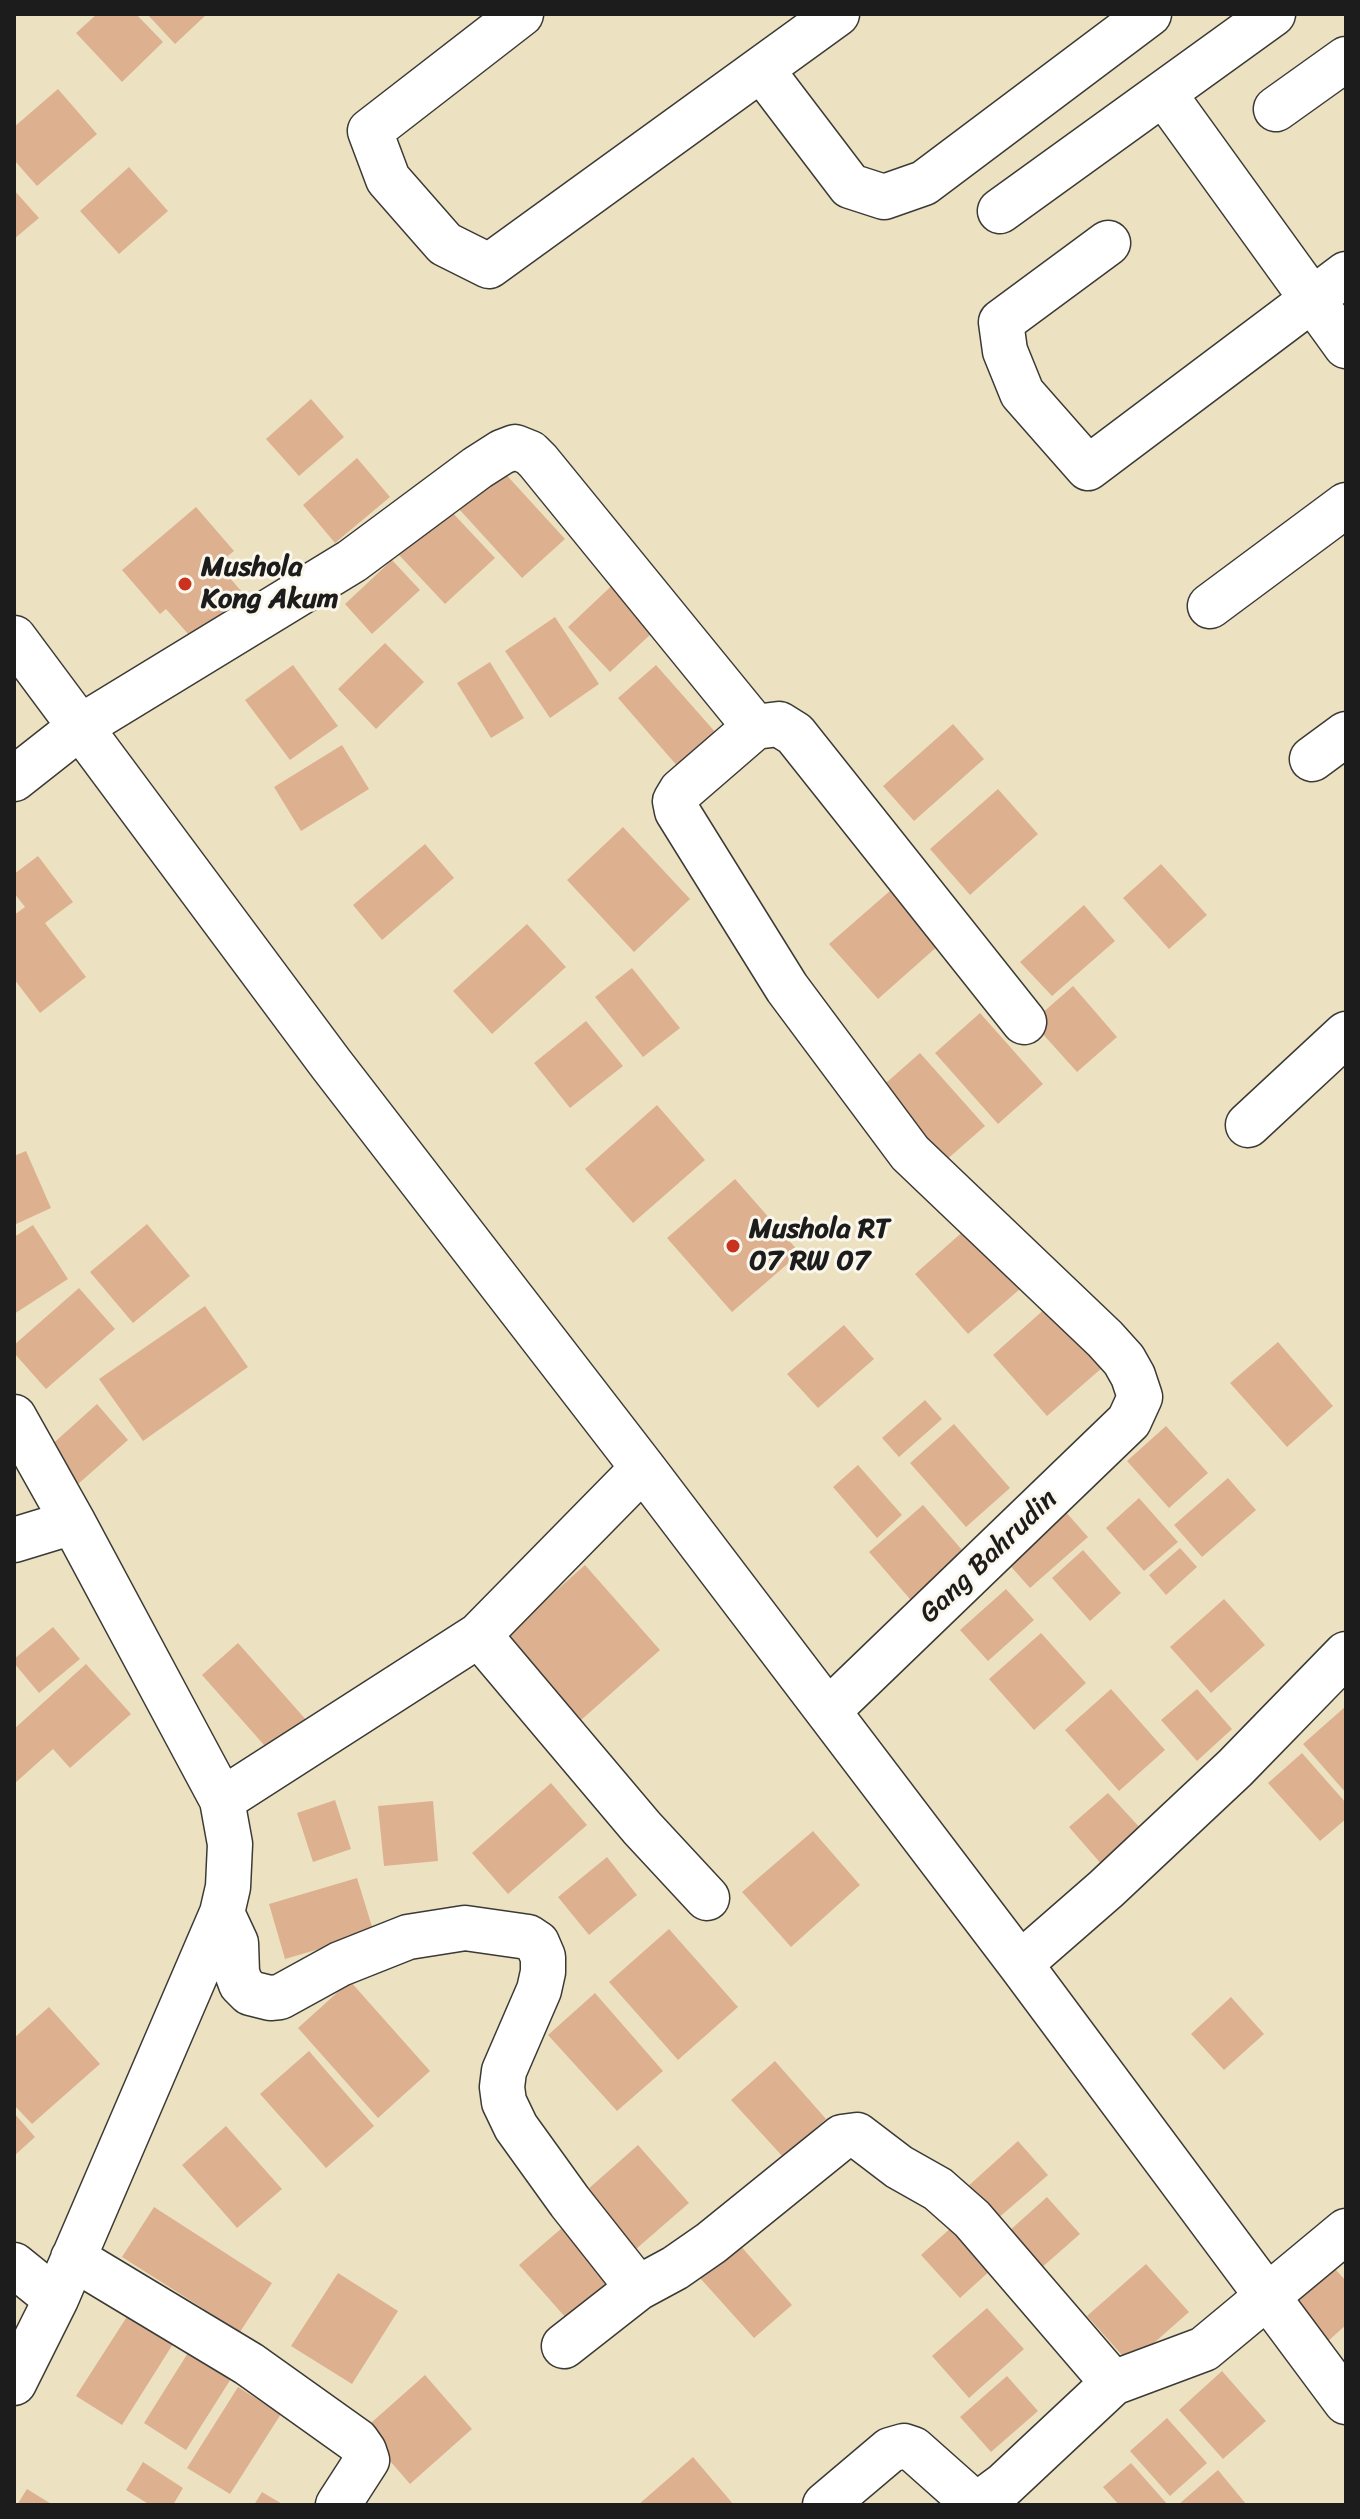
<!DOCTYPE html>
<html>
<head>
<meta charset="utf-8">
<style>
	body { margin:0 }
	#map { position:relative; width:1360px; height:2519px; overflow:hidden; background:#ece2c2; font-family:Sriracha,sans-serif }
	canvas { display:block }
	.frame { position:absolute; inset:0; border:16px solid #1c1c1c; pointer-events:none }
</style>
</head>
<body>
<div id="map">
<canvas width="1360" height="2519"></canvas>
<div class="frame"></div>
</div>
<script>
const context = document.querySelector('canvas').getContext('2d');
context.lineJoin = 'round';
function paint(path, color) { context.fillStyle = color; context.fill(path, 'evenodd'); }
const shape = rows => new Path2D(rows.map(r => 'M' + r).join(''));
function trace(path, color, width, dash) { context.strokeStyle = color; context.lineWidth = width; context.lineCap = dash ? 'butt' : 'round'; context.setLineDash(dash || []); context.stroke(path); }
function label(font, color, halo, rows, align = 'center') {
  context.font = font + ' Sriracha,sans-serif'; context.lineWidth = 6; context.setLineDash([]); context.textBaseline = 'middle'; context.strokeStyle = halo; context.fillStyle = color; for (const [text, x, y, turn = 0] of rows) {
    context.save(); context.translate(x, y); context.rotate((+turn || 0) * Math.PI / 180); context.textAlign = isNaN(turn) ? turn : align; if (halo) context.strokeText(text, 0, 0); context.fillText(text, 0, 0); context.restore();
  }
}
paint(shape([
	[97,14,136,14,163,42,122,82,76,33],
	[147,14,207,14,175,44],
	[58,89,97,134,37,186,14,160,14,127],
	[129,167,168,211,119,254,80,211],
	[14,190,39,218,14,239],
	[311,399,344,437,299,476,266,439],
	[357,458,390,497,335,543,303,505],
	[501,469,565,539,522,578,458,508],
	[196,507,234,551,218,564,247,598,196,643,166,609,160,614,122,570],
	[449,509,495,558,445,604,399,555],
	[392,560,420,590,372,634,345,604],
	[623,575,665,621,610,672,568,627],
	[555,617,599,684,550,718,505,651],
	[385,643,424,682,376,729,338,689],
	[490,662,524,718,491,738,457,683],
	[293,665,338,726,290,760,245,700],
	[656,665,717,734,679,768,618,698],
	[953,724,984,759,914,821,883,786],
	[342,745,369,789,301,831,274,787],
	[998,789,1038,834,970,895,930,849],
	[623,827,690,899,634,952,567,880],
	[425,844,454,878,382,940,353,905],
	[38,856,73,902,45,923,86,977,40,1013,14,979,14,915,25,907,14,893,14,874],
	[1161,864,1207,915,1169,949,1123,898],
	[891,890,939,945,878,999,829,944],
	[1084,905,1115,941,1052,996,1020,962],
	[527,924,566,967,492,1034,453,991],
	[632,968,680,1028,643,1057,595,997],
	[1073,986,1117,1037,1077,1072,1032,1022],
	[980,1013,1043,1084,998,1124,935,1053],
	[586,1021,623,1066,570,1108,534,1063],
	[920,1053,985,1126,944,1162,879,1089],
	[657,1105,705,1160,633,1223,585,1169],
	[26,1151,51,1208,14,1225,14,1156],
	[735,1179,800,1253,732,1312,667,1238],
	[147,1224,190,1276,133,1323,90,1272],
	[33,1225,68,1279,14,1314,14,1237],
	[967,1228,1020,1289,968,1334,915,1274],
	[79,1288,115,1329,46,1389,14,1353,14,1345],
	[1057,1298,1111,1360,1047,1416,993,1355],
	[205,1306,248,1367,143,1441,99,1379],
	[844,1325,874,1359,818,1408,787,1374],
	[1278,1342,1333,1406,1287,1447,1230,1383],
	[925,1400,942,1419,899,1457,882,1438],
	[97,1404,128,1440,69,1492,38,1457],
	[954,1424,1010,1488,966,1527,910,1463],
	[1166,1426,1208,1473,1169,1508,1127,1461],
	[858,1465,902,1515,877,1538,833,1487],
	[1228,1478,1256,1510,1202,1557,1174,1525],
	[1139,1498,1178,1542,1144,1571,1106,1528],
	[923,1505,969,1558,916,1606,869,1552],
	[1064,1510,1088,1537,1030,1588,1006,1561],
	[1180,1548,1197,1567,1166,1595,1149,1575],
	[1083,1550,1121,1593,1090,1621,1052,1578],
	[585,1565,660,1650,571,1729,496,1644],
	[1006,1589,1034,1620,988,1661,960,1630],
	[1224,1599,1265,1645,1211,1693,1170,1647],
	[53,1627,80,1659,39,1693,14,1663,14,1659],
	[1041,1633,1086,1683,1034,1730,989,1679],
	[238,1643,308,1722,272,1754,202,1675],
	[86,1664,131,1714,70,1768,53,1749,14,1784,14,1729],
	[1111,1689,1165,1750,1119,1791,1065,1730],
	[1197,1689,1232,1729,1197,1761,1161,1720],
	[1346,1706,1346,1793,1303,1744],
	[1302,1753,1346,1803,1346,1819,1320,1841,1268,1783],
	[551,1783,587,1825,508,1894,472,1853],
	[1108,1793,1143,1831,1103,1866,1069,1827],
	[335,1800,351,1849,313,1862,297,1813],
	[433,1801,438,1861,384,1866,378,1806],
	[813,1831,860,1885,791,1947,742,1892],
	[607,1857,637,1895,589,1935,558,1897],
	[357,1878,374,1933,285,1959,269,1904],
	[669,1929,738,2007,678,2060,609,1982],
	[350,1981,430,2071,378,2118,298,2028],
	[595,1993,663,2071,617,2111,548,2035],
	[1231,1997,1264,2034,1224,2070,1191,2034],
	[49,2007,100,2064,32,2124,14,2105,14,2038],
	[309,2051,374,2126,326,2168,260,2094],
	[775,2061,826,2119,783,2157,731,2100],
	[14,2113,35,2137,14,2156],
	[226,2126,282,2189,237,2228,182,2165],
	[1018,2141,1048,2175,996,2220,966,2188],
	[638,2145,689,2203,628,2256,578,2198],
	[1047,2197,1080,2234,1040,2269,1008,2232],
	[154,2207,272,2283,240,2332,122,2257],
	[570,2221,624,2282,574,2327,519,2265],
	[954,2225,992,2269,960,2298,921,2255],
	[739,2244,792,2305,754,2338,700,2278],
	[1326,2259,1346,2281,1346,2325,1327,2342,1285,2295],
	[1146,2264,1189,2312,1130,2364,1087,2316],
	[338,2273,398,2311,352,2384,291,2346],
	[987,2308,1024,2349,969,2398,932,2356],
	[128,2315,173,2344,122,2425,76,2396],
	[191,2348,234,2374,186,2450,144,2423],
	[1222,2371,1266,2421,1223,2459,1179,2410],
	[425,2375,472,2429,410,2484,363,2430],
	[1007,2376,1038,2411,991,2452,960,2417],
	[238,2387,281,2414,230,2494,187,2468],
	[1167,2418,1207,2463,1170,2496,1130,2451],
	[693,2457,734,2505,638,2505],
	[143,2462,183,2488,173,2505,150,2505,126,2490],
	[1131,2463,1168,2505,1119,2505,1103,2487],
	[1218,2470,1246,2504,1245,2505,1178,2505],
	[27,2489,53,2505,17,2505],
	[262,2492,284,2505,254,2505]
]), '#ddb190');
const minor = shape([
	[521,14,370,131,388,179,445,244,489,266,837,14],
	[761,69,850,186,884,197,924,183,1149,14],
	[1164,94,1346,346],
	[1276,109,1346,59],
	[1000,211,1273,14],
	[1108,243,1001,322,1005,351,1022,393,1088,468,1346,274],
	[1210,606,1346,505],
	[14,638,331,1064,643,1468,1020,1964,1346,2402],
	[755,727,681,791,675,801,677,811,787,988,910,1153,1105,1339,1124,1360,1133,1376,1140,1397,1129,1421,828,1711],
	[1312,759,1346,734],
	[14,779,80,727,352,561,477,468,502,452,515,447,530,453,538,461,755,727,779,724,795,734,1024,1022],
	[1248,1125,1346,1034],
	[14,1417,73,1522,222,1800,230,1844,228,1887,222,1913,56,2299,14,2383],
	[14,1540,73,1522],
	[479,1635,642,1828,707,1898],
	[222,1800,479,1635,643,1468],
	[222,1913,236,1943,237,1973,241,1984,250,1993,270,1998,280,1997,340,1964,408,1937,465,1928,528,1937,537,1943,543,1957,543,1972,539,1990,504,2071,502,2087,504,2102,516,2127,570,2202,638,2288],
	[1020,1964,1106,1889,1235,1768,1346,1654],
	[73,2258,249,2364,357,2441,364,2451,367,2460,338,2505],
	[14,2265,56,2299],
	[564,2346,638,2288,675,2268,711,2243,842,2137,857,2135,899,2167,938,2189,972,2219,1113,2383],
	[825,2505,890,2450,904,2446,913,2449,976,2505],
	[977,2505,1004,2485,1113,2383,1204,2349,1346,2231]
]);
trace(minor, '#3b3a35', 47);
trace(minor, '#fff', 44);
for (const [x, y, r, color] of [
	[185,584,8,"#c8321e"],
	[733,1246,8,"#c8321e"]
]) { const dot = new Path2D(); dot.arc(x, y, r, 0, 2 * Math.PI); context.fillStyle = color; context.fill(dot); trace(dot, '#fbf7ec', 3); }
label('bold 28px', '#1c1c1c', '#fbf7ec', [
	["Mushola",201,568],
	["Kong Akum",201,600],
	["Mushola RT",749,1230],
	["07 RW 07",749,1262]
], 'left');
label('28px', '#1c1c1c', '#fbf7ec', [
	["Gang Bahrudin",989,1557,-44]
]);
</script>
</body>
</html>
